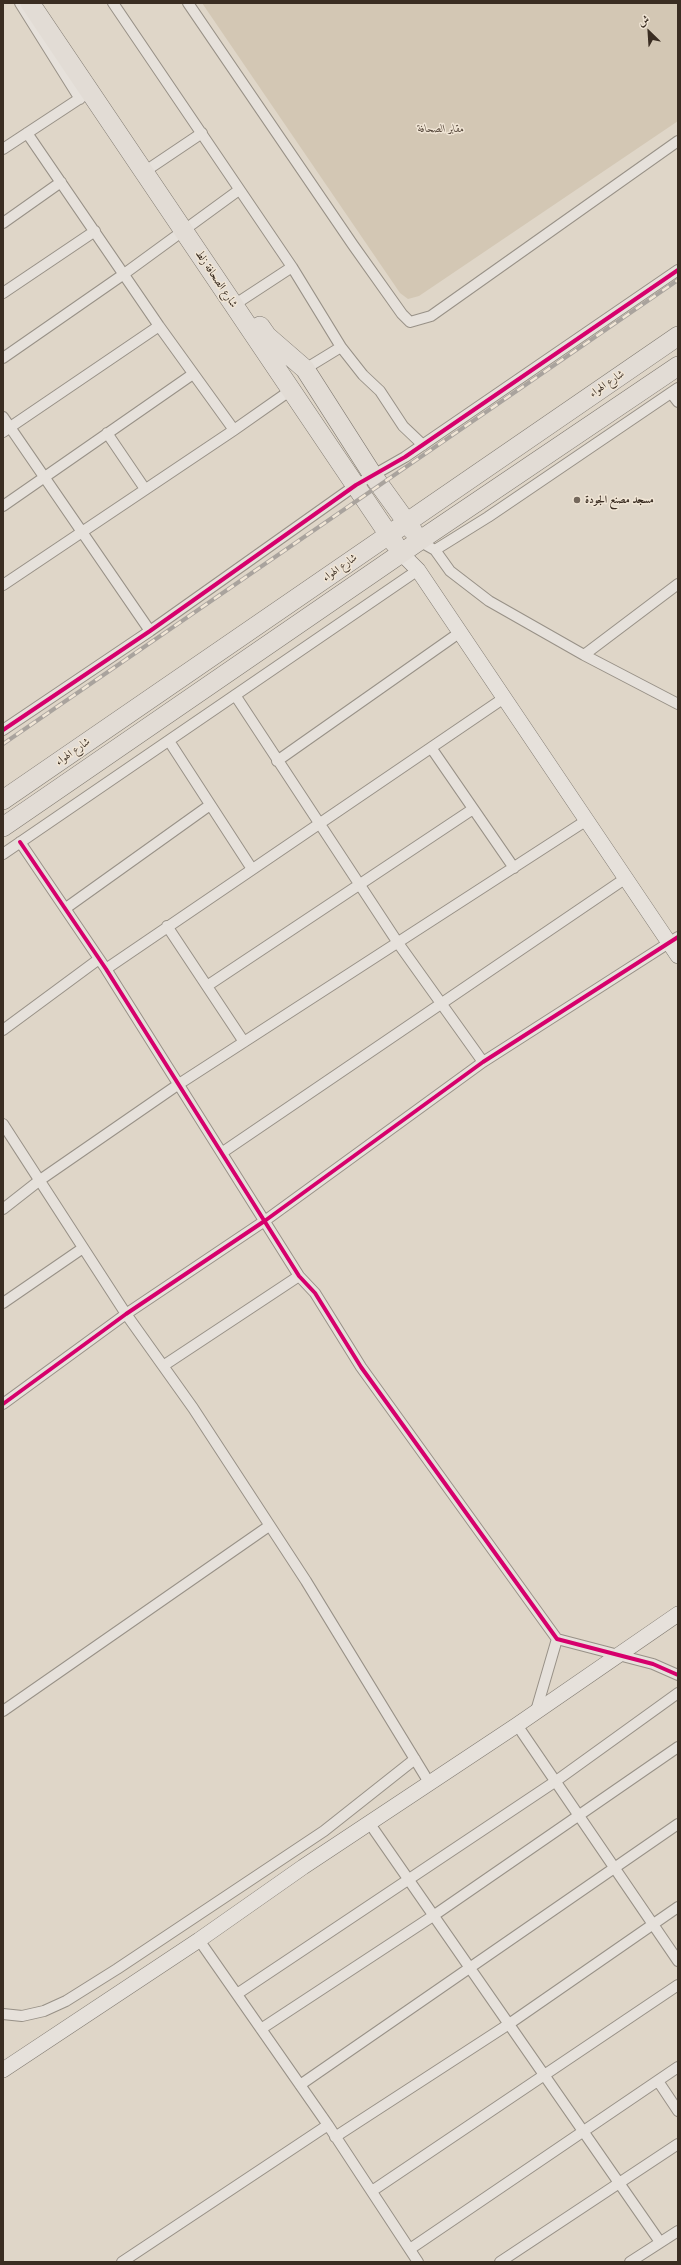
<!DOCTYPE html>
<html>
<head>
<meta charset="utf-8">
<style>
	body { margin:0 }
	#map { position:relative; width:681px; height:2265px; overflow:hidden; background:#dfd6c8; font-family:"IM FELL Great Primer",Amiri,serif }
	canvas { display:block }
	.frame { position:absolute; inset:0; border:4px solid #3a2d22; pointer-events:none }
	.north { position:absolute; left:629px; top:12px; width:40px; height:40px; -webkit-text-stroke:3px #f0e5d5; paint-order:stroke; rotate:335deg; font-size:11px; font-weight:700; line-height:16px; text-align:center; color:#3a2d22 }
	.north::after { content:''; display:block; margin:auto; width:14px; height:18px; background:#3a2d22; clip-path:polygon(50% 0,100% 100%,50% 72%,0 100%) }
</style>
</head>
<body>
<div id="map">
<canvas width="681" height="2265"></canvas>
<div class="frame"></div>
<div class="north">ش</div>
</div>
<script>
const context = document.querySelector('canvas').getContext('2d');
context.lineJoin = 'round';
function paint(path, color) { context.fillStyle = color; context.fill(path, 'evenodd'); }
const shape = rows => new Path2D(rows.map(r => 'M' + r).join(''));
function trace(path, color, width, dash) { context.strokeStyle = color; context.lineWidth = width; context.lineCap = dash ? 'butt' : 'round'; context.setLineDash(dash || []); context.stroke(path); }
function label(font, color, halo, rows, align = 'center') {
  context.font = font + ' "IM FELL Great Primer",Amiri,serif'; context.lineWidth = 3; context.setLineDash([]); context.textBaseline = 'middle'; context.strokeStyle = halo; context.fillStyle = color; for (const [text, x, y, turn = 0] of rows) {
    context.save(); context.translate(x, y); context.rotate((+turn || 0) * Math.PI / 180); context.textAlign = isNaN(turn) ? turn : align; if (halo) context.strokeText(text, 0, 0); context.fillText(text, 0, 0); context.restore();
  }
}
paint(shape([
	[202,3,678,3,678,121,419,296,408,299,400,293]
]), '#d3c7b4');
const street = shape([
	[20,3,80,99],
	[113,3,292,267,341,347,363,375,380,391,403,426,423,445],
	[188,3,353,245,402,314,410,322,431,316,678,141],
	[27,133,159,326,234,430],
	[3,149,85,95],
	[144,172,202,133],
	[3,223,61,182],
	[3,293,95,231],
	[234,305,292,267],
	[3,358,124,274,239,190],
	[305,369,341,347],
	[671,393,678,402],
	[3,417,150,631],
	[3,432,159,326],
	[107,433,145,489],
	[3,506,193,374],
	[419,541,435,550,450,571,489,601,584,655,678,704],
	[435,550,488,517,678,388],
	[3,585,234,430,291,390],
	[584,655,678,584],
	[235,695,398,943,483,1062],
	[3,730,150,631,356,485,405,457,678,270],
	[169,741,252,869],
	[432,749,514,868],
	[277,761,459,633],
	[20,842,106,969,299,1276,315,1293,361,1367,557,1639,653,1664,678,1675],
	[3,854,418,570],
	[66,908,210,805],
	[167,926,244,1042],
	[106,969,504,698],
	[207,986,473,809],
	[3,1030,99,959],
	[3,1124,126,1314,193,1408,306,1581,430,1784],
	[223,1152,626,878],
	[3,1209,40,1180,179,1084,587,820],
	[3,1303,83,1248],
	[163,1366,299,1276],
	[3,1404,126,1314,266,1220,483,1062,678,937],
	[3,1711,269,1526],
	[536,1711,557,1639],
	[517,1725,678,1961],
	[370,1824,660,2242],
	[199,1940,328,2125,418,2262],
	[237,1994,556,1781,678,1693],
	[3,2014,22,2016,44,2011,66,2001,117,1969,324,1831,415,1759],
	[261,2029,433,1916,678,1747],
	[658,2081,678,2111],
	[300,2085,678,1824],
	[335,2137,509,2024,678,1907],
	[372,2191,678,1985],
	[410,2249,678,2067],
	[122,2262,328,2125],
	[500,2262,678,2144],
	[630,2262,678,2231]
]);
const secondary = shape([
	[402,554,418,570,678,956],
	[3,2070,199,1940,303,1867,517,1725,678,1614]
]);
const highway = shape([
	[30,3,395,544],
	[260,326,267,336,305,369,374,477,413,531],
	[3,800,678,336],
	[3,827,419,541,678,366]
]);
trace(street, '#989187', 12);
trace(secondary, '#807a71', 16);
trace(highway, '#807a71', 20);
trace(street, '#e6e1db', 10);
trace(secondary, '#e6e1db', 15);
trace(highway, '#e2dcd5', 19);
const rail = shape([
	[3,744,678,280]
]);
trace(rail, '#a9a39d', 4);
trace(rail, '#f0e5d5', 2.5, [8]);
trace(shape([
	[3,730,150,631,356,485,405,457,678,270],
	[20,842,106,969,299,1276,315,1293,361,1367,557,1639,653,1664,678,1675],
	[3,1404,126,1314,266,1220,483,1062,678,937]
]), '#d6006c', 4);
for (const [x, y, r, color] of [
	[577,500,4,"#74685c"]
]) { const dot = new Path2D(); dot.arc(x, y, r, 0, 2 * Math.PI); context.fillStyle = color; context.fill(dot); trace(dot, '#f0e5d5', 1.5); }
label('italic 11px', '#57493c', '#f0e5d5', [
	["مقابر الصحافة",441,129]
]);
label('11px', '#3a2d22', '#f0e5d5', [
	["شارع الصحافة زلط",216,279,56],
	["شارع الهواء",607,384,-34],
	["شارع الهواء",340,568,-35],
	["شارع الهواء",73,752,-35]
]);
label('bold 11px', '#3a2d22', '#f0e5d5', [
	["مسجد مصنع الجودة",585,500]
], 'left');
</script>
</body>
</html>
